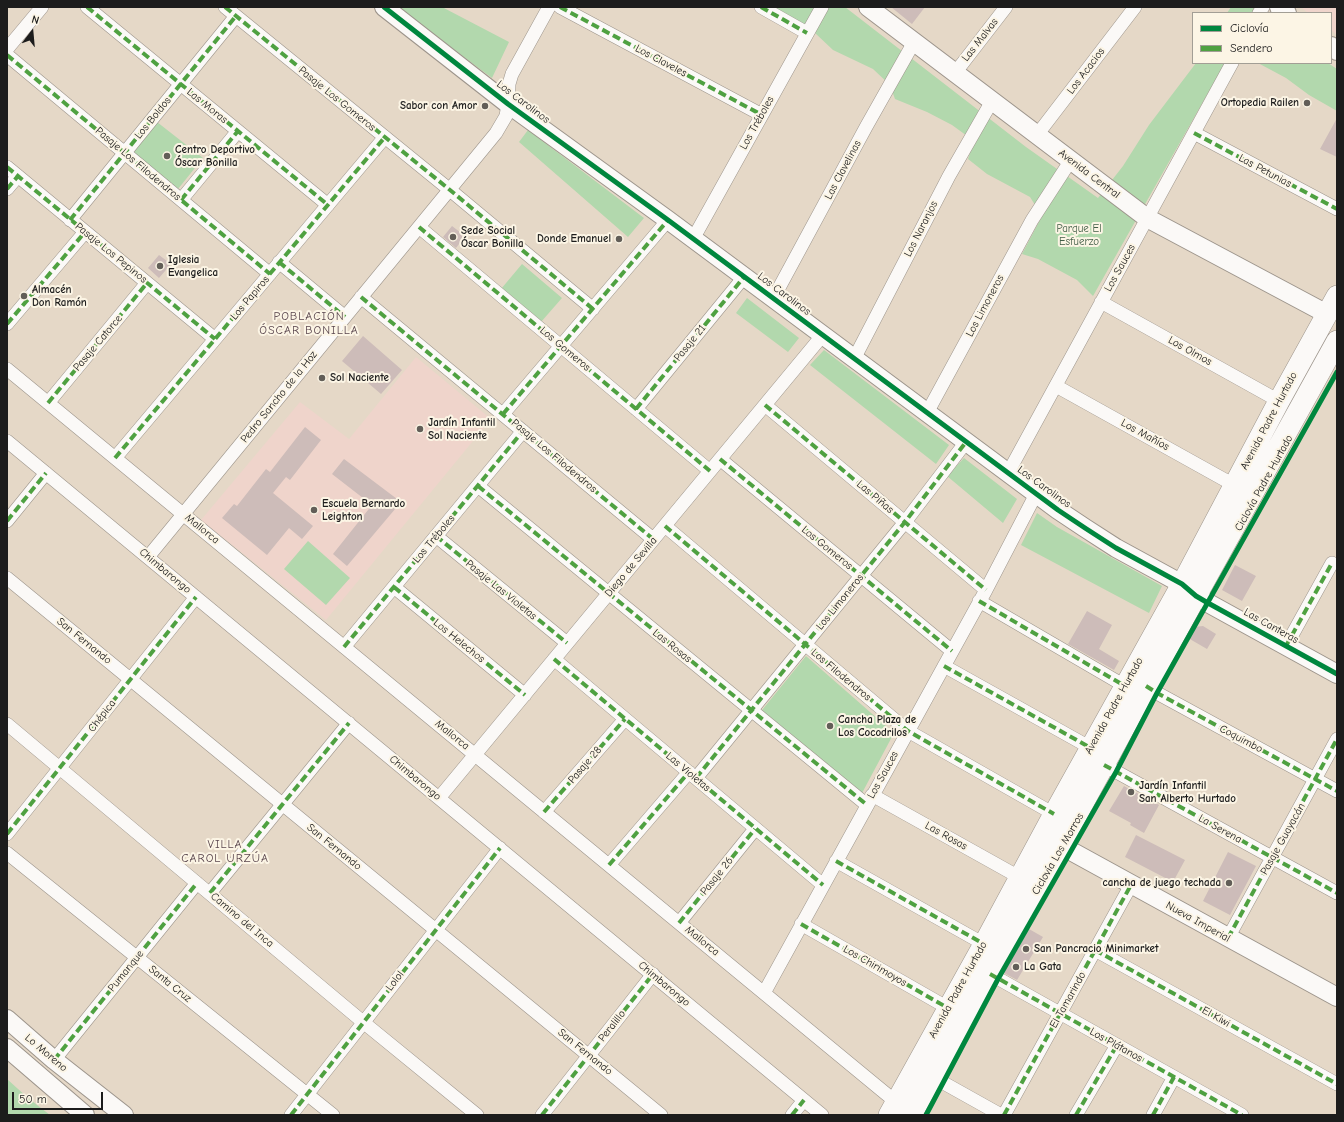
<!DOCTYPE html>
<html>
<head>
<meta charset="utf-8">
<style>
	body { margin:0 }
	#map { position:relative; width:1344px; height:1122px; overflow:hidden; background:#e5d8c7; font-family:"Comic Neue",sans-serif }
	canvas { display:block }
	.frame { position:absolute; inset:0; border:8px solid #1c1c1c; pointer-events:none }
	.legend { position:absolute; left:1192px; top:12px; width:140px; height:52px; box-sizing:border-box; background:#fcf5e5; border:1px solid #a29e95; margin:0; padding:5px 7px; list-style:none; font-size:12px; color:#1c1c1c }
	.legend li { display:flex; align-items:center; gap:8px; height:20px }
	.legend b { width:20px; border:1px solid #a29e95 }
	.north { position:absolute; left:12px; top:12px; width:40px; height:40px; -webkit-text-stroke:3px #fcf5e5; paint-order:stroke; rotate:16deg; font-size:11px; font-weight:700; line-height:16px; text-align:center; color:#1c1c1c }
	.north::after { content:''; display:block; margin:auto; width:14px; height:18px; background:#1c1c1c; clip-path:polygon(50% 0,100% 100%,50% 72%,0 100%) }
	.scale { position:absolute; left:12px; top:1092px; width:91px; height:18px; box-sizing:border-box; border:2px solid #1c1c1c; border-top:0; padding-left:5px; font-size:12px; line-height:14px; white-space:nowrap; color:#1c1c1c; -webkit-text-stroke:3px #fcf5e5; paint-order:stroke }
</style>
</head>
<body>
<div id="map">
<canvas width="1344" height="1122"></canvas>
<div class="frame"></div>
<ul class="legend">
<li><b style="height:5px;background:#00873e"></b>Ciclovía</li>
<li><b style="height:5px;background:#4fa141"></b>Sendero</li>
</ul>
<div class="north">N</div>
<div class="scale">50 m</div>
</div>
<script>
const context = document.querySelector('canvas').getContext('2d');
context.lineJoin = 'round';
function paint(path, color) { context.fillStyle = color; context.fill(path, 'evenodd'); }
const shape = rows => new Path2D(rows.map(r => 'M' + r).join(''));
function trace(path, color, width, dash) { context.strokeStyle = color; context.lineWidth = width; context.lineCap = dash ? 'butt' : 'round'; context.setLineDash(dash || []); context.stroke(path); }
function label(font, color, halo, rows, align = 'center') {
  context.font = font + ' "Comic Neue",sans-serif'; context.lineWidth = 4; context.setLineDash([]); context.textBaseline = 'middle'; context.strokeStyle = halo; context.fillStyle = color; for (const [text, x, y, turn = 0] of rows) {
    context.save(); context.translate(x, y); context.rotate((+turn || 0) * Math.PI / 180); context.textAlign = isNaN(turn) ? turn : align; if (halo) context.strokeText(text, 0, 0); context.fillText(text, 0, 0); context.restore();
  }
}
paint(shape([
	[1301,7,1337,7,1337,35,1331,30,1331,13,1308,13],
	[416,357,491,419,326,620,201,520,300,402,349,439]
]), '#efd4cb');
paint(shape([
	[397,7,442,7,509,42,492,78],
	[767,7,845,7,1026,147,1098,198,1123,166,1149,125,1196,63,1225,63,1093,296,1077,280,1038,259,1022,254,1042,216,1030,197,987,174,968,159,974,141,952,125,927,112,895,99,890,85,873,69,833,50,815,33],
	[1231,7,1252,7,1259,13,1227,13],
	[1258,63,1328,63,1337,69,1337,111,1309,95,1286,78],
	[157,122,203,158,178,189,132,153],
	[528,130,644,218,628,237,519,142],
	[522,264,562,298,541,322,501,289],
	[747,298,799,338,788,352,736,313],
	[824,350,949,445,936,464,810,365],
	[964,458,1017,499,1003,523,947,476],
	[1037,513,1057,527,1162,586,1149,613,1021,545],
	[308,541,350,578,326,605,284,569],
	[806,656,894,733,861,795,758,715],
	[7,1079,28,1098,50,1115,7,1115]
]), '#b2d8ad');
paint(shape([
	[891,7,925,7,912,24],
	[1337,118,1337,157,1320,149],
	[452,226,465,236,456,248,443,237],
	[159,255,171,264,159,278,148,268],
	[363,336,402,370,381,394,342,361],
	[305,427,321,440,290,480,286,477,273,493,313,526,302,539,289,528,267,555,222,518,234,504,237,506,266,469,270,472],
	[344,459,401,502,347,566,333,554,372,505,332,474],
	[1235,565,1256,576,1242,601,1222,590],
	[1087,611,1112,625,1099,649,1119,661,1114,670,1068,644],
	[1203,626,1216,634,1207,649,1188,638,1194,627],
	[1124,786,1159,805,1144,833,1130,825,1131,823,1109,811],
	[1136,835,1185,860,1173,882,1125,857],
	[1228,852,1256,866,1230,915,1203,901],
	[1029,929,1043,937,1017,980,1004,973]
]), '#cdbcb9');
const street = shape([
	[87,7,328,205],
	[225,7,450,190,593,309],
	[560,7,762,115],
	[761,7,807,33],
	[1259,13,1263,7],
	[7,49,42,7],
	[7,55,270,274],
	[955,73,1006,7],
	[1194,133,1337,209],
	[1037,135,1135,7],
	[7,167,215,339],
	[7,189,18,176],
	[181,200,238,131],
	[70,220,236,16],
	[419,227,710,471],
	[693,239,822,7],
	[279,262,345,317],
	[361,297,653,539],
	[773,299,866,127,914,42],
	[1101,302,1279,401],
	[7,324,85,232],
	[854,359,949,176,992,101],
	[7,369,896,1102],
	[1056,386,1234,485],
	[48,403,147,283],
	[765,405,986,590],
	[636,409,744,277],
	[927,413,1032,220,1071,160],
	[503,414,668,220],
	[7,441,822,1115],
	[115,458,385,137],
	[720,459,952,651],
	[1008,473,1232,63],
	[478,486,867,805],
	[7,521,46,473],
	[665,526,908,731,1054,814],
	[436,536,567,643],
	[148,557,496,133,506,116,508,104,509,84,512,74,549,7],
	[7,578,661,1115],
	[394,587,525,695],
	[979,601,1125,686],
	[1286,646,1332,563],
	[344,647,523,431],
	[554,659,823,885],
	[944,666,1091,748],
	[1146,686,1157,693,1337,791],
	[7,724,363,1022,477,1115],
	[1104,765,1337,893],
	[696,778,905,522,966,442],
	[872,795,1019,877],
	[439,798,822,336],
	[544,812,625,719],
	[7,834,196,597],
	[7,853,333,1115],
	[836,861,984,944],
	[609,865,689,772],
	[210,893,349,723],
	[679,923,755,829],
	[801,924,948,1008],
	[1228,938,1337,739],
	[1095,950,1337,1084],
	[990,974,1242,1115],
	[764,993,986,590,1036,494],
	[54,1060,197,883],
	[933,1077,1001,1115],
	[291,1115,500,848],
	[542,1115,653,974],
	[792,1115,804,1100],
	[1004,1115,1131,885],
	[1076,1115,1117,1045],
	[1153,1115,1174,1077]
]);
const secondary = shape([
	[384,7,508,104,668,220,1058,510,1085,528,1116,548,1182,584,1196,596,1208,603,1337,674],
	[868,7,1147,218,1327,314],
	[1279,7,1287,13],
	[1331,46,1337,51],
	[1060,845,1337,997],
	[7,1019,54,1060,124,1115],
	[7,1048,85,1115]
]);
const primary = shape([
	[889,1115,984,944,1054,814,1182,584,1279,401,1337,296],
	[911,1115,990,974,1196,596,1337,341]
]);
trace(street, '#9c948b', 14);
trace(secondary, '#9c948b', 20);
trace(primary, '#9c948b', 22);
trace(street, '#fbf9f7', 13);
trace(secondary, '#fbf9f7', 18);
trace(primary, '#fbf9f7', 21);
trace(shape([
	[87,7,328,205],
	[225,7,450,190,593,309],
	[560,7,762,115],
	[761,7,807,33],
	[7,55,270,274],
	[1194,133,1337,209],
	[7,167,215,339],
	[7,189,18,176],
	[181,200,238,131],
	[70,220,236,16],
	[419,227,710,471],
	[279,262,345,317],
	[361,297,653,539],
	[7,324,85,232],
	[48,403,147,283],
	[765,405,986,590],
	[636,409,744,277],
	[503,414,668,220],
	[115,458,385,137],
	[720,459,952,651],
	[478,486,867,805],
	[7,521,46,473],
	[665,526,908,731,1054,814],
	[436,536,567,643],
	[394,587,525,695],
	[979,601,1125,686],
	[1286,646,1332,563],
	[344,647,523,431],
	[554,659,823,885],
	[944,666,1091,748],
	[1146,686,1157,693,1337,791],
	[1104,765,1337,893],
	[696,778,905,522,966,442],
	[544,812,625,719],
	[7,834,196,597],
	[836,861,984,944],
	[609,865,689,772],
	[210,893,349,723],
	[679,923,755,829],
	[801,924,948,1008],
	[1228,938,1337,739],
	[1095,950,1337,1084],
	[990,974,1242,1115],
	[54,1060,197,883],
	[291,1115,500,848],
	[542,1115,653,974],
	[792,1115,804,1100],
	[1004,1115,1131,885],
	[1076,1115,1117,1045],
	[1153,1115,1174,1077]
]), '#4fa141', 4, [8, 4]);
trace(shape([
	[384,7,508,104,668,220,1058,510,1085,528,1116,548,1182,584,1196,596,1208,603,1337,674],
	[926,1115,998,979,1116,772,1157,693,1337,372]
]), '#00873e', 5);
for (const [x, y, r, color] of [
	[1307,103,4,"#625e58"],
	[485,106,4,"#625e58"],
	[167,156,4,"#625e58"],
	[453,237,4,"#625e58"],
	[619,239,4,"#625e58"],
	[160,266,4,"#625e58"],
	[24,296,4,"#625e58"],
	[322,378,4,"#625e58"],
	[420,429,4,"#625e58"],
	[314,510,4,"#625e58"],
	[830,726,4,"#625e58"],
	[1131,792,4,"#625e58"],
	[1229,883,4,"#625e58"],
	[1026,949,4,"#625e58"],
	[1016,967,4,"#625e58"]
]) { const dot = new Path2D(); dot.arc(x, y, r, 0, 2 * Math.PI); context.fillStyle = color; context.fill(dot); trace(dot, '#fcf5e5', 1.5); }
label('11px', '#1c1c1c', '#fcf5e5', [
	["Las Malvas",980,40,-52],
	["Los Claveles",661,61,28],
	["Los Acacios",1086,71,-53],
	["Pasaje Los Gomeros",337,99,39],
	["Los Carolinos",523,102,37],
	["Las Moras",207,106,39],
	["Los Boldos",153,118,-51],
	["Los Tréboles",757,123,-61],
	["Pasaje Los Filodendros",138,164,40],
	["Las Clavelinas",843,170,-62],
	["Las Petunias",1265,171,28],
	["Avenida Central",1089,174,37],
	["Los Naranjos",921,229,-63],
	["Pasaje Los Pepinos",111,253,39],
	["Los Sauces",1120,268,-61],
	["Los Carolinos",784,294,37],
	["Los Papiros",250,298,-50],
	["Los Limoneros",985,306,-62],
	["Pasaje Catorce",98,343,-50],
	["Pasaje 21",690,343,-51],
	["Los Gomeros",565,349,40],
	["Los Olmos",1190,351,29],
	["Pedro Sancho de la Hoz",279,397,-51],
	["Avenida Padre Hurtado",1269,421,-62],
	["Los Mañíos",1145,435,29],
	["Pasaje Los Filodendros",554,456,40],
	["Ciclovía Padre Hurtado",1264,483,-61],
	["Los Carolinos",1044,487,36],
	["Las Piñas",875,497,40],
	["Mallorca",202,529,39],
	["Los Tréboles",434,539,-50],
	["Los Gomeros",827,548,39],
	["Diego de Sevilla",631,567,-50],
	["Chimbarongo",165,571,40],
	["Pasaje Las Violetas",501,590,39],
	["Los Limoneros",840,602,-51],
	["Las Canteras",1271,626,29],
	["San Fernando",84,641,39],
	["Los Helechos",459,641,39],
	["Las Rosas",672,646,39],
	["Los Filodendros",841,675,40],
	["Avenida Padre Hurtado",1114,706,-61],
	["Chépica",102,716,-52],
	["Mallorca",452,735,39],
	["Coquimbo",1241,739,28],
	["Pasaje 28",585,765,-49],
	["Las Violetas",688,772,40],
	["Los Sauces",883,775,-61],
	["Chimbarongo",415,778,40],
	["La Serena",1220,829,29],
	["Las Rosas",946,836,29],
	["Pasaje Guayacán",1283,839,-61],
	["San Fernando",334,847,39],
	["Ciclovía Los Morros",1058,854,-60],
	["Pasaje 26",717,876,-51],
	["Camino del Inca",242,920,40],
	["Nueva Imperial",1198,922,29],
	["Mallorca",702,941,39],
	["Los Chirimoyos",875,966,30],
	["Pumanque",126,971,-51],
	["Lolol",395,981,-52],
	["Santa Cruz",170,984,39],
	["Chimbarongo",664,984,40],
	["Avenida Padre Hurtado",958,990,-61],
	["El Tamarindo",1068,1000,-61],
	["El Kiwi",1216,1017,29],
	["Peralillo",612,1026,-52],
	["Los Plátanos",1116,1045,29],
	["San Fernando",585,1052,39],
	["Lo Moreno",46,1053,40]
]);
label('bold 11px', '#1c1c1c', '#fcf5e5', [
	["Ortopedia Railen",1299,103,"right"],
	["Sabor con Amor",477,106,"right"],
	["Centro Deportivo",175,150],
	["Óscar Bonilla",175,163],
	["Sede Social",461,231],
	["Óscar Bonilla",461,244],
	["Donde Emanuel",611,239,"right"],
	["Iglesia",168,260],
	["Evangelica",168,273],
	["Almacén",32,290],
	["Don Ramón",32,303],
	["Sol Naciente",330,378],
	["Jardín Infantil",428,423],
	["Sol Naciente",428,436],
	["Escuela Bernardo",322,504],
	["Leighton",322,517],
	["Cancha Plaza de",838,720],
	["Los Cocodrilos",838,733],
	["Jardín Infantil",1139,786],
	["San Alberto Hurtado",1139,799],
	["cancha de juego techada",1221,883,"right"],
	["San Pancracio Minimarket",1034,949],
	["La Gata",1024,967]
], 'left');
label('11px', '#425e47', '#fcf5e5', [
	["Parque El",1079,229],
	["Esfuerzo",1079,242]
]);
context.letterSpacing = '1px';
label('12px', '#5a464e', '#fcf5e5', [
	["POBLACIÓN",309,317],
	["ÓSCAR BONILLA",309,331],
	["VILLA",225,845],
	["CAROL URZÚA",225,859]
]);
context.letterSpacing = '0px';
</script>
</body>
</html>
